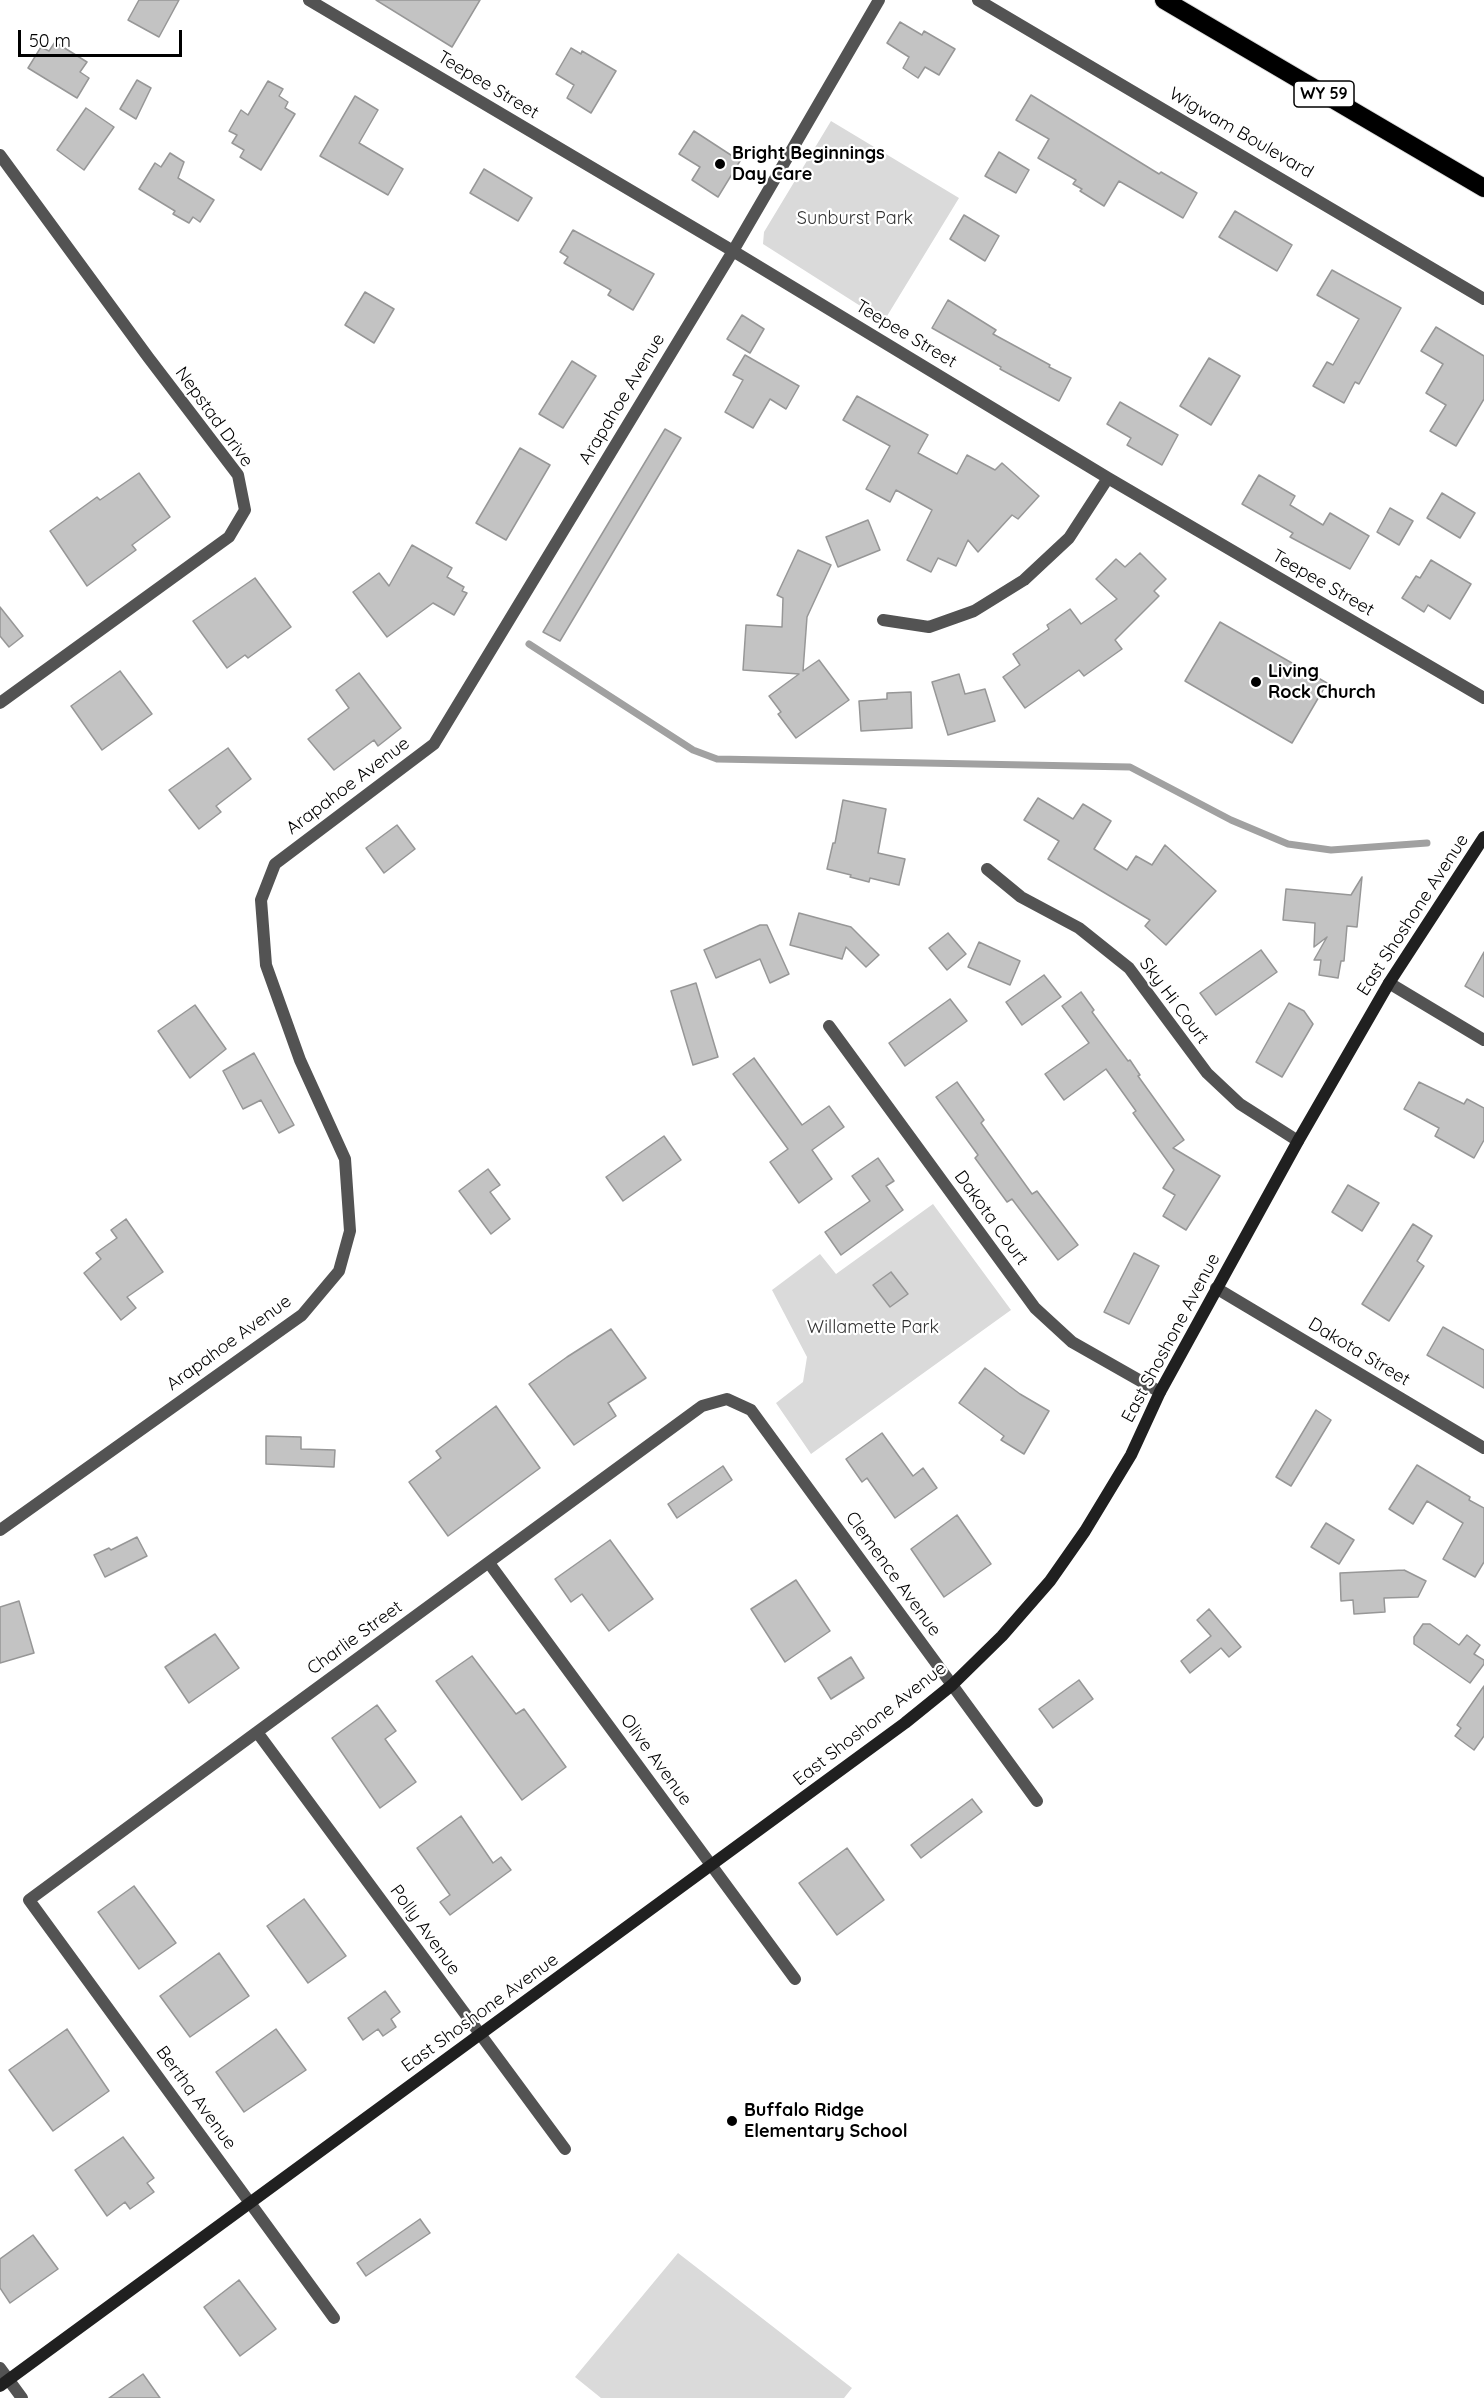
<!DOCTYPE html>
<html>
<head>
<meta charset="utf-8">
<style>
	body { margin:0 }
	#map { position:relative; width:1484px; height:2398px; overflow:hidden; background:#fff; font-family:Quicksand,sans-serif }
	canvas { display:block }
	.scale { position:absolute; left:18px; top:30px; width:164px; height:27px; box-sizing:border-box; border:3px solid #000; border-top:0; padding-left:8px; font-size:18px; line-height:21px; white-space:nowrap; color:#000; -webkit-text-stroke:4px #fff; paint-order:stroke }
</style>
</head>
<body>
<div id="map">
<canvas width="1484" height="2398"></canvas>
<div class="scale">50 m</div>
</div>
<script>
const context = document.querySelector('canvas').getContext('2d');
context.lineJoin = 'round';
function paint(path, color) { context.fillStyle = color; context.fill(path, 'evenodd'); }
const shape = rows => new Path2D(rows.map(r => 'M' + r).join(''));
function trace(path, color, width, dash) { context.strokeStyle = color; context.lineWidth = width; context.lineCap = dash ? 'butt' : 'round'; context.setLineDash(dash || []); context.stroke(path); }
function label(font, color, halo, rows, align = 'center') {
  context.font = font + ' Quicksand,sans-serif'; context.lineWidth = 4.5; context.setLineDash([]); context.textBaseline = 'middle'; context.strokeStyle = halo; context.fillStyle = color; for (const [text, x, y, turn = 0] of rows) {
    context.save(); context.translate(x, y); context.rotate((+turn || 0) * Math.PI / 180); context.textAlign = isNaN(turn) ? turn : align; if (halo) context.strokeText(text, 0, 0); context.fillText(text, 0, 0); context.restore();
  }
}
paint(shape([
	[831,121,959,198,884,321,763,244,764,232],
	[933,1204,1011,1310,811,1454,776,1403,803,1382,807,1357,772,1290,820,1254,836,1274],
	[678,2253,852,2388,844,2398,601,2398,575,2377]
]), '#dadada');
trace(shape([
	[529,644,693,750,717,759,1130,767,1231,820,1288,844,1331,850,1427,843]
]), '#a1a1a1', 7);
const building = shape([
	[139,0,179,0,159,37,128,20,139,0],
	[376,0,480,0,452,47,376,0],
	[900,22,922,35,924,31,955,49,939,75,925,67,918,78,903,68,909,57,887,43,900,22],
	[55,42,87,62,80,72,89,78,77,98,28,68,41,47,49,51,55,42],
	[571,48,581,54,582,51,616,71,591,113,567,98,574,85,556,74,571,48],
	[137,80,151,88,136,119,120,109,137,80],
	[268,81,283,89,279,96,288,102,285,108,295,114,261,170,240,157,244,150,232,143,237,135,229,131,241,110,248,115,268,81],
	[1031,95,1159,174,1161,172,1197,193,1183,218,1119,181,1104,206,1080,191,1082,189,1073,184,1076,180,1038,158,1049,139,1016,120,1031,95],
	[355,96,378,110,359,143,403,169,388,195,320,156,355,96],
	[86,108,114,127,84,170,57,150,86,108],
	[694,131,740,161,718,197,692,180,700,167,679,154,694,131],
	[999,152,1029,170,1016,193,985,176,999,152],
	[170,153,184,162,178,178,214,200,200,222,193,217,189,223,173,214,175,211,139,189,155,163,161,167,170,153],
	[484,169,532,198,518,221,470,193,484,169],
	[1235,211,1292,245,1277,271,1219,237,1235,211],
	[964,215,999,236,985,261,950,239,964,215],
	[573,230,654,274,633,310,608,295,611,290,564,263,568,257,560,252,573,230],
	[1332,270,1401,308,1359,384,1355,382,1344,403,1313,386,1327,362,1333,365,1359,319,1317,295,1332,270],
	[365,292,394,309,374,343,345,325,365,292],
	[948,300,996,330,993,334,1050,365,1049,367,1071,378,1059,401,1000,369,1001,367,932,328,948,300],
	[742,315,764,329,750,353,727,339,742,315],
	[1436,327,1484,356,1484,399,1456,446,1430,431,1446,405,1426,393,1443,364,1421,351,1436,327],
	[745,355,799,386,786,409,770,399,753,428,725,412,743,380,733,375,745,355],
	[1209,358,1240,376,1211,425,1180,406,1209,358],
	[572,361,596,376,563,428,539,414,572,361],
	[857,396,928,435,918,453,957,474,967,455,995,470,1002,463,1039,496,1018,519,1012,515,978,552,968,540,956,566,938,558,931,572,907,560,932,510,896,490,890,502,866,489,890,446,843,420,857,396],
	[1120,402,1178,435,1162,465,1127,445,1131,438,1107,424,1120,402],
	[665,429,681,438,560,641,543,632,665,429],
	[520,448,550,465,506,540,476,523,520,448],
	[139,473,170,517,132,545,136,550,87,586,50,531,97,497,100,500,139,473],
	[1259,475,1295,496,1290,505,1323,525,1330,513,1369,536,1350,569,1290,537,1293,533,1242,504,1259,475],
	[1442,493,1475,513,1460,538,1427,518,1442,493],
	[1390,508,1413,521,1399,545,1377,532,1390,508],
	[868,520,880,550,838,567,826,537,868,520],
	[412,545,452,568,447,577,464,587,462,591,467,593,454,615,433,603,387,637,353,592,379,573,389,586,412,545],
	[798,550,831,565,807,617,803,671,819,660,849,700,796,738,778,714,781,712,769,696,799,674,743,670,746,625,782,627,783,598,777,595,798,550],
	[1140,553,1166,579,1154,591,1159,596,1115,640,1122,649,1084,676,1079,670,1025,708,1003,677,1020,665,1013,654,1049,629,1047,625,1070,609,1081,624,1117,599,1096,579,1116,559,1125,567,1140,553],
	[1431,560,1471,584,1450,619,1428,605,1424,612,1402,598,1416,576,1420,578,1431,560],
	[255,578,291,627,248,658,245,655,227,668,193,621,255,578],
	[0,607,23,636,9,647,0,636,0,607],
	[1220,622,1327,683,1292,743,1185,681,1220,622],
	[120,671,152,714,102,750,71,706,120,671],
	[359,673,401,728,378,746,374,740,334,770,308,739,349,708,336,690,359,673],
	[959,674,965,694,985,689,995,721,948,735,932,682,959,674],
	[911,692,912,728,861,731,859,701,887,699,887,693,911,692],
	[228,748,251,779,216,806,221,812,199,829,169,790,228,748],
	[1038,798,1073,819,1083,804,1111,821,1094,849,1127,870,1136,856,1152,865,1165,845,1216,891,1166,945,1145,926,1150,920,1048,859,1059,841,1024,820,1038,798],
	[843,800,886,809,878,853,905,859,899,885,870,878,869,882,850,877,851,875,827,869,833,843,835,843,843,800],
	[397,825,415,849,384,873,366,848,397,825],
	[1362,877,1357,927,1347,926,1344,961,1341,961,1338,978,1319,975,1321,960,1314,960,1327,937,1314,947,1315,923,1283,920,1286,889,1351,895,1362,877],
	[799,913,851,927,879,955,866,967,846,947,842,959,790,945,799,913],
	[760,925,767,925,789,974,770,983,760,959,716,978,704,950,760,925],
	[948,933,966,954,947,970,929,948,948,933],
	[979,942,1020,961,1010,985,968,967,979,942],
	[1261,950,1277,972,1216,1015,1200,993,1261,950],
	[1484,952,1484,997,1465,986,1484,952],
	[1044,975,1061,997,1022,1025,1006,1002,1044,975],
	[696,983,718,1057,693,1065,671,991,696,983],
	[1081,992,1094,1010,1092,1012,1128,1061,1130,1060,1140,1075,1138,1076,1184,1140,1173,1148,1220,1176,1186,1230,1163,1216,1175,1195,1163,1188,1174,1170,1133,1113,1136,1111,1106,1069,1064,1100,1045,1074,1089,1043,1062,1006,1081,992],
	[950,999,967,1021,905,1066,889,1043,950,999],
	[1289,1003,1304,1011,1313,1024,1282,1077,1256,1062,1289,1003],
	[195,1005,226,1049,190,1078,158,1031,195,1005],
	[254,1053,294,1125,279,1133,261,1100,243,1109,223,1071,254,1053],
	[754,1058,802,1125,829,1106,844,1127,812,1150,832,1179,799,1203,770,1162,788,1149,733,1074,754,1058],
	[957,1082,984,1120,981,1123,1032,1194,1037,1191,1078,1245,1058,1260,1012,1199,1007,1202,975,1158,978,1155,936,1097,957,1082],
	[1419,1082,1464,1104,1467,1099,1484,1108,1484,1140,1474,1158,1435,1136,1439,1128,1404,1109,1419,1082],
	[664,1136,681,1160,623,1201,606,1177,664,1136],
	[878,1158,894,1181,886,1186,903,1210,841,1255,825,1232,870,1201,852,1176,878,1158],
	[488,1169,500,1185,490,1192,510,1219,491,1234,459,1191,488,1169],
	[1348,1185,1379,1203,1362,1231,1332,1212,1348,1185],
	[126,1219,163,1272,127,1297,136,1308,121,1320,84,1273,101,1259,96,1253,117,1238,111,1230,126,1219],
	[1413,1224,1432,1236,1417,1261,1424,1266,1389,1321,1362,1304,1413,1224],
	[1134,1253,1159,1266,1129,1324,1104,1312,1134,1253],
	[891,1272,908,1294,890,1307,873,1285,891,1272],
	[1443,1327,1484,1350,1484,1388,1427,1355,1443,1327],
	[611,1329,646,1378,608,1403,616,1416,574,1445,529,1384,567,1357,611,1329],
	[985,1368,1020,1394,1049,1411,1024,1454,1001,1440,1004,1436,959,1403,985,1368],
	[496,1406,540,1468,448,1536,409,1482,441,1458,436,1451,496,1406],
	[1316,1410,1331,1420,1291,1486,1276,1477,1316,1410],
	[882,1433,913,1476,923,1468,937,1488,895,1518,867,1478,862,1482,846,1459,882,1433],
	[266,1436,301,1437,301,1449,335,1450,334,1467,266,1464,266,1436],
	[1417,1465,1470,1497,1469,1500,1484,1508,1484,1562,1475,1577,1443,1559,1463,1523,1427,1501,1413,1524,1389,1509,1417,1465],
	[723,1466,732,1480,677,1518,668,1504,723,1466],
	[957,1515,991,1564,944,1597,911,1549,957,1515],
	[1326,1523,1354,1540,1339,1564,1311,1547,1326,1523],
	[137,1537,147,1556,105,1577,94,1555,109,1548,111,1550,137,1537],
	[610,1540,653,1599,609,1631,582,1594,571,1602,555,1579,610,1540],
	[1404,1570,1426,1581,1418,1597,1384,1598,1385,1612,1354,1614,1353,1600,1341,1601,1340,1573,1404,1570],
	[796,1580,830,1631,785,1662,751,1609,796,1580],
	[19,1601,34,1653,0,1663,0,1607,19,1601],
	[1209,1609,1241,1647,1229,1657,1221,1648,1190,1673,1181,1661,1211,1636,1197,1620,1209,1609],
	[1423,1624,1430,1624,1459,1645,1467,1635,1480,1645,1474,1654,1484,1660,1484,1664,1470,1683,1414,1644,1414,1637,1423,1624],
	[215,1634,239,1668,189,1703,165,1667,215,1634],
	[472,1656,516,1714,524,1709,566,1767,522,1800,436,1681,472,1656],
	[851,1657,864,1678,831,1699,818,1678,851,1657],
	[1079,1680,1093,1699,1053,1728,1039,1709,1079,1680],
	[1484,1686,1484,1736,1474,1750,1455,1736,1461,1728,1457,1725,1484,1686],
	[377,1705,396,1731,385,1739,416,1782,380,1808,332,1738,377,1705],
	[972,1799,982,1812,921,1858,911,1845,972,1799],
	[461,1816,493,1863,501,1857,511,1870,450,1915,440,1902,450,1895,417,1848,461,1816],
	[847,1848,884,1900,837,1935,799,1883,847,1848],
	[134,1886,176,1943,139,1969,98,1912,134,1886],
	[304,1899,346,1956,308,1983,267,1926,304,1899],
	[219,1953,249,1996,190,2037,160,1996,219,1953],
	[385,1991,400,2012,391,2019,396,2027,383,2036,378,2029,363,2040,348,2018,385,1991],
	[67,2029,109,2091,53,2131,9,2070,67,2029],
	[276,2029,306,2070,244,2112,216,2072,276,2029],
	[123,2137,154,2178,147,2183,154,2192,130,2209,125,2202,107,2216,75,2170,123,2137],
	[420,2219,430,2233,366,2276,357,2263,420,2219],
	[33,2235,58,2269,10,2303,0,2288,0,2259,33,2235],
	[239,2280,276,2329,240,2356,204,2307,239,2280],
	[143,2374,160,2398,109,2398,143,2374]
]);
paint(building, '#c3c3c3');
trace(building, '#979797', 1.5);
const highway = shape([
	[1164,0,1484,188]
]);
trace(highway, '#dbdbdb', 20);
trace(shape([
	[309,0,733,251,1108,478,1484,698],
	[978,0,1484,299],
	[0,155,148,357,238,475,245,510,229,537,0,703],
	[883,620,929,627,974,611,1024,580,1069,538,1108,478],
	[987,869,1021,897,1079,928,1129,968,1207,1073,1240,1104,1298,1141],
	[1389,983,1484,1040],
	[829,1026,1035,1308,1072,1342,1160,1392],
	[1216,1288,1484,1448],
	[0,1530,302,1315,339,1271,350,1231,345,1159,300,1060,266,965,261,900,275,864,434,744,733,251,879,0],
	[489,1563,795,1979],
	[257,1732,565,2149],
	[334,2318,29,1900,257,1732,702,1406,727,1399,751,1410,1037,1801],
	[0,2368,22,2398]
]), '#535353', 12);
trace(shape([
	[0,2386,905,1723,952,1685,1002,1636,1050,1581,1085,1531,1131,1455,1160,1392,1298,1141,1389,983,1484,837]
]), '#202020', 12);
trace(highway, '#000', 18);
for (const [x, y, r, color] of [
	[720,164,6,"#000"],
	[1256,682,6,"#000"],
	[732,2121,6,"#000"]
]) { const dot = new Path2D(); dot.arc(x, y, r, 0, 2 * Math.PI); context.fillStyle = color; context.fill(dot); trace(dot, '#fff', 2); }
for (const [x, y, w] of [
	[1324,94,60]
]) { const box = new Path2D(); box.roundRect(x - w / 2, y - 13, w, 26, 4.5); context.fillStyle = '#fff'; context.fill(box); trace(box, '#000', 1.5); }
label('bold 16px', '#000', null, [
	["WY 59",1324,94]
]);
label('18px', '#000', '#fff', [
	["Teepee Street",488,85,31],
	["Wigwam Boulevard",1241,133,30],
	["Teepee Street",906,334,31],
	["Arapahoe Avenue",622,399,-59],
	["Nepstad Drive",214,417,54],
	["Teepee Street",1323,583,30],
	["Arapahoe Avenue",348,786,-37],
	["East Shoshone Avenue",1413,915,-57],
	["Sky Hi Court",1174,1001,53],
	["Dakota Court",991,1218,54],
	["East Shoshone Avenue",1171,1338,-62],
	["Arapahoe Avenue",229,1343,-36],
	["Dakota Street",1359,1352,31],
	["Clemence Avenue",893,1574,54],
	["Charlie Street",355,1638,-36],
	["East Shoshone Avenue",870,1724,-38],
	["Olive Avenue",656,1760,54],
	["Polly Avenue",425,1930,54],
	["East Shoshone Avenue",480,2013,-36],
	["Bertha Avenue",196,2098,54]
]);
label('bold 18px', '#000', '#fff', [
	["Bright Beginnings",732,154],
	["Day Care",732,175],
	["Living",1268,672],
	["Rock Church",1268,693],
	["Buffalo Ridge",744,2111],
	["Elementary School",744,2132]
], 'left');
label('18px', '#313131', '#fff', [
	["Sunburst Park",855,219],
	["Willamette Park",873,1328]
]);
</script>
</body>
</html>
